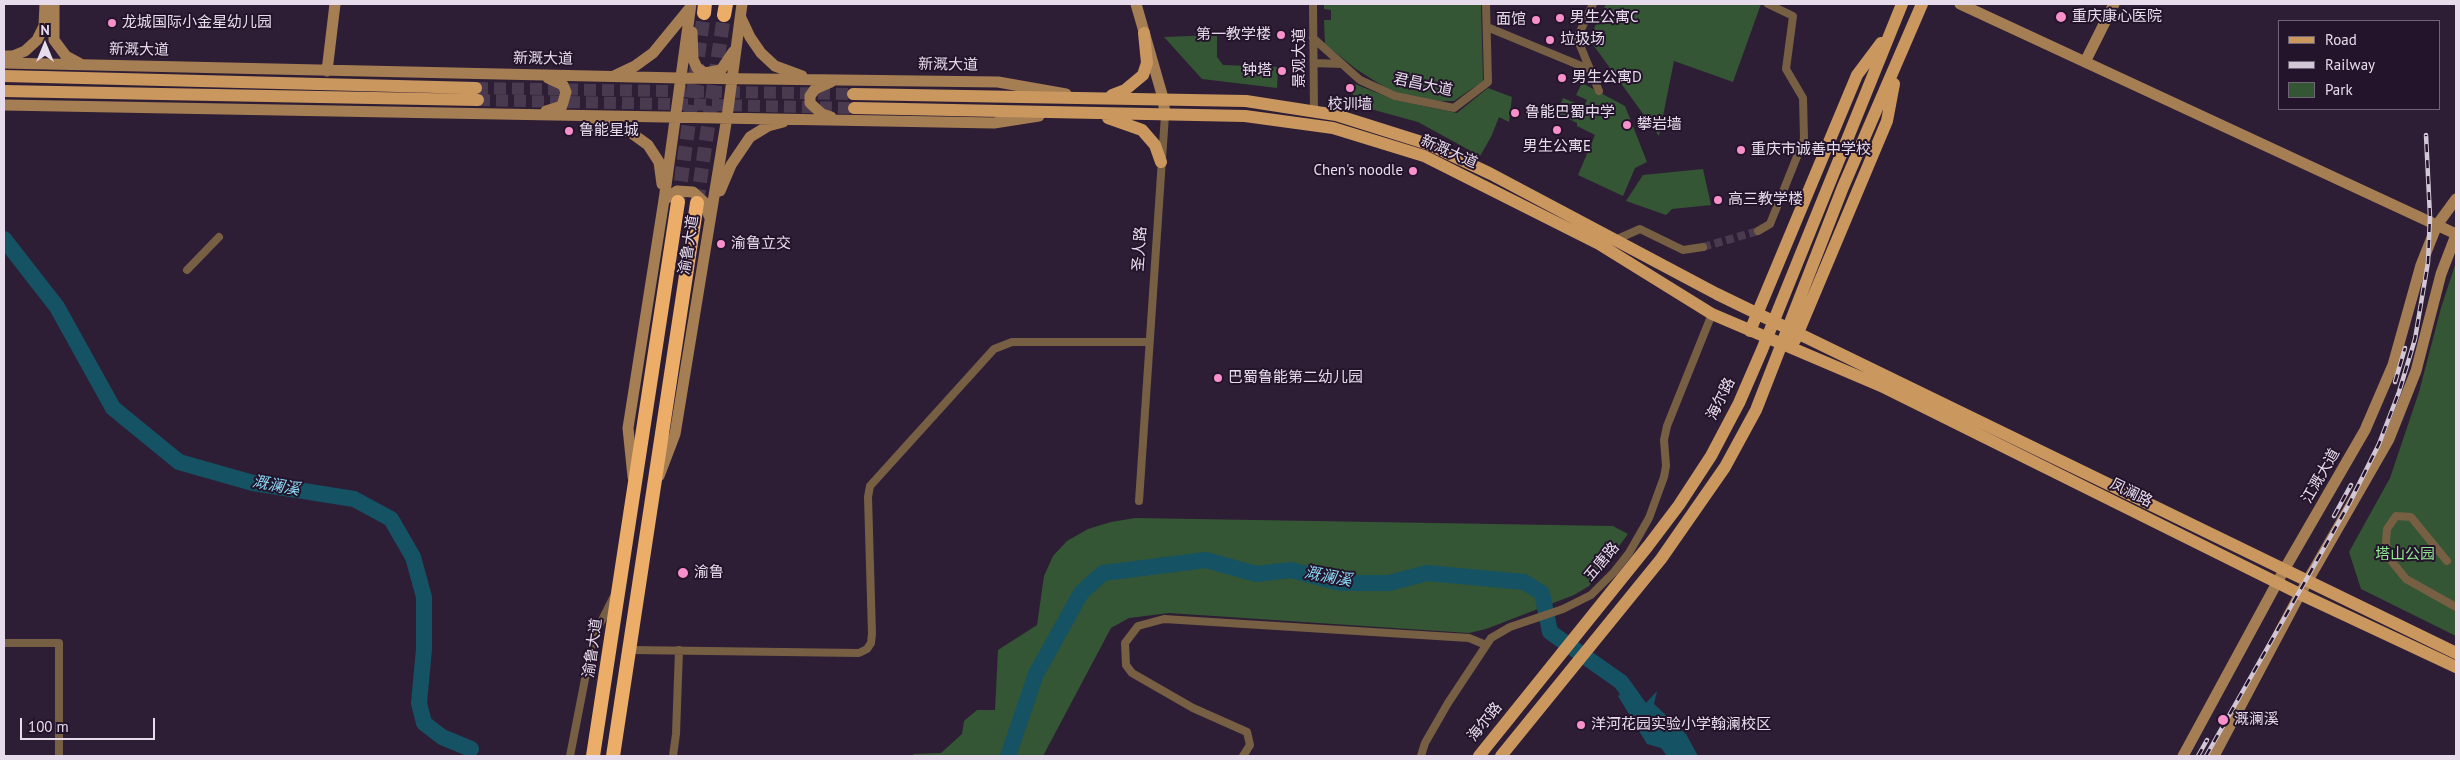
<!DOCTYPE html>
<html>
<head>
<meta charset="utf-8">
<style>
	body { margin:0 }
	#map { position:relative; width:2460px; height:760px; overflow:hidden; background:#2e1e35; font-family:"PT Sans",sans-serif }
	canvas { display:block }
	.frame { position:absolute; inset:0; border:5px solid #e7dcec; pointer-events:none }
	.legend { position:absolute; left:2278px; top:20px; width:162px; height:90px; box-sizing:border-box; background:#24142b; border:1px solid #726478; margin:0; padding:6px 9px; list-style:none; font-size:15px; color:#e7dcec }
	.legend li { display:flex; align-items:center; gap:10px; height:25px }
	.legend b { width:25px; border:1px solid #726478 }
	.north { position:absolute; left:20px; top:20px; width:50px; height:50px; -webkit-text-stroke:4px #24142b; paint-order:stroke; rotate:0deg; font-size:14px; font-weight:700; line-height:20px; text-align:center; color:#e7dcec }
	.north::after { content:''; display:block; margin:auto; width:18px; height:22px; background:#e7dcec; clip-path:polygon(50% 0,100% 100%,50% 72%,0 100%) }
	.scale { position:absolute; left:20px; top:718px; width:135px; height:22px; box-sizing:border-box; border:2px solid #e7dcec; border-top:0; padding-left:6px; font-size:15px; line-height:18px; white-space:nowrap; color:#e7dcec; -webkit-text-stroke:4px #24142b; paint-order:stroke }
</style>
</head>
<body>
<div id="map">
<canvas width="2460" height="760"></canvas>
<div class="frame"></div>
<ul class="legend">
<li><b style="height:6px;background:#ca975f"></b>Road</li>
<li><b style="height:6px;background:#d2c7d7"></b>Railway</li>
<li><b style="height:14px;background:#345634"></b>Park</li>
</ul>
<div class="north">N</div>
<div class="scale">100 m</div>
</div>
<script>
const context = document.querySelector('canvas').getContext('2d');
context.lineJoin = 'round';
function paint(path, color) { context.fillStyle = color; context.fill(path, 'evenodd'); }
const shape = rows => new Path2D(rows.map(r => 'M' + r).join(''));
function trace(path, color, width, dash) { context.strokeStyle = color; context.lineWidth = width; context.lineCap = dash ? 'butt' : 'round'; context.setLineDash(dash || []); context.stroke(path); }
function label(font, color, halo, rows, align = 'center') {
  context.font = font + ' "PT Sans","Noto Sans SC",sans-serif'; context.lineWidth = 4; context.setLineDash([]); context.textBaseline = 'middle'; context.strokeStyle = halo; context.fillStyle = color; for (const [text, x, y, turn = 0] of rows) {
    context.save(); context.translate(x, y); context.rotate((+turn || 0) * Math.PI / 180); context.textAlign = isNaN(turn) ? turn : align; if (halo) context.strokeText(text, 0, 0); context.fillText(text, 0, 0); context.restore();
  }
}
paint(shape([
	[1324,4,1481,4,1483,81,1454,101,1440,101,1397,95,1356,69,1325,44,1324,20,1331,20,1331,10,1324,9],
	[1606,4,1761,4,1733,82,1674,61,1659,136,1589,39],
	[1217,35,1217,57,1223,65,1278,67,1277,88,1202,79,1164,37],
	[1350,82,1395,100,1457,113,1488,88,1512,97,1509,122,1499,117,1491,137,1480,156,1418,122,1356,105],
	[1582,83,1625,106,1647,162,1635,168,1623,196,1578,175,1595,135,1577,126,1577,123,1557,113,1563,98,1584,107,1587,100,1576,95],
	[1703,169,1711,205,1672,209,1666,215,1626,201,1643,175],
	[2456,262,2456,636,2361,589,2349,552,2390,478,2419,392,2441,308],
	[1135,518,1613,526,1628,534,1589,586,1574,595,1486,629,1469,633,1169,613,1129,618,1111,628,1043,756,911,756,914,754,941,753,962,734,964,721,977,710,995,710,998,650,1037,625,1044,576,1053,556,1067,541,1088,529,1111,522]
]), '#345634');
paint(shape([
	[1630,685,1646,703,1657,691,1654,704,1686,734,1698,756,1667,756,1661,748,1647,744,1618,696]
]), '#145264');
trace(shape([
	[4,239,57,307,113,408,179,462,253,483,354,499,391,519,413,557,424,597,424,649,419,703,424,723,442,737,471,749],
	[1008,756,1036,674,1081,593,1103,573,1206,560,1256,574,1291,570,1340,583,1389,583,1427,573,1524,582,1542,593,1550,632,1621,682,1639,707]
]), '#145264', 16);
trace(shape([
	[1703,247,1758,231]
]), '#4a3a50', 8, [8, 4]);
trace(shape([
	[476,88,853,94],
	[478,100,854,108]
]), '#4a3a50', 12, [12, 6]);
trace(shape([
	[678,202,704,13],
	[697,203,724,15]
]), '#4a3a50', 14, [14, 7]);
trace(shape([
	[1313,4,1314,112],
	[1593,4,1577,38,1599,91],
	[1487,27,1591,70],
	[1313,38,1360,80,1395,96,1454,108,1488,82,1486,4],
	[1314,63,1342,64],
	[1758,231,1770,224,1804,139,1803,98,1786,69,1793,16,1768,4],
	[1615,240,1640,229,1683,250,1703,247],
	[187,270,219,237],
	[1139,501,1165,115],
	[2447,561,2411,517,2396,516,2387,529,2386,542,2389,558,2406,579,2456,607],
	[4,643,59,643,59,756],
	[631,650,859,653,867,649,871,643,872,634,868,497,870,486,994,349,1012,342,1149,342],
	[570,756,593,638,613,598],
	[673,756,676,734,679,650],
	[1243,756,1250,745,1247,732,1193,708,1132,673,1126,665,1125,643,1138,626,1164,619,1469,638,1486,645],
	[1421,756,1425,743,1448,703,1491,638,1510,627,1563,609,1591,595,1614,572,1629,553,1649,518,1664,477,1666,466,1664,440,1667,426,1712,314]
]), '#775f44', 8);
trace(shape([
	[54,4,54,40,66,56,79,63],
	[1136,4,1163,98,1165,115],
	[1960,4,2456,234],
	[741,18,750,37,761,53,775,66,802,76],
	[692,32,693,59,697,68,705,73,721,70,733,52],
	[4,56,13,56,25,51,37,40,44,26,45,4],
	[2085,62,2114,4],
	[4,63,680,78,998,82,1066,94],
	[327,71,335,4],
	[614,76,635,66,653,53,689,9],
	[831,82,815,89,810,96,810,103,822,114,831,117],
	[4,105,994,123,1039,116],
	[546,111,562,106,566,92,563,85,548,78],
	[587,119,630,132,648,145,659,162,662,184],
	[720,191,731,165,750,137,768,126,783,122],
	[664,200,677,191,693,192,704,202,709,216],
	[659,476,675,434,727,117,742,4],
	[633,477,628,428,664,200,691,4],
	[2183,756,2284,570,2365,430,2393,365,2421,265,2437,225,2456,199],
	[2214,756,2300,594,2389,439,2416,371,2441,274,2456,235]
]), '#a67e54', 11);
trace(shape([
	[4,76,476,88],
	[4,91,478,100],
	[853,94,1246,101,1336,115,1428,144,1491,174,1717,294,2456,653],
	[1112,95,1125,90,1143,75,1147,63,1144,33],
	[854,108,1245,116,1333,128,1424,156,1599,244,1712,314,1881,386,2300,594,2456,667],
	[1108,118,1142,130,1155,145,1161,162],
	[1750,331,1857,75,1881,43],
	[1795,340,1887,121,1894,84],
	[1479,756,1648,546,1679,505,1711,456,1739,403,1762,350,1902,4],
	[1501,756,1661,559,1725,467,1756,410,1843,187,1922,4]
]), '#ca975f', 12);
trace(shape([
	[704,13,705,4],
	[724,15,726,4],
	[593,756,678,202],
	[613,756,697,203]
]), '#ebad68', 14);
const rail = shape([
	[2395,382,2405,348],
	[2334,516,2351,485],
	[2198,756,2207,740],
	[2206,756,2349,504,2379,444,2399,392,2415,339,2428,262,2430,217,2426,135]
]);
trace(rail, '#d2c7d7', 4.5);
trace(rail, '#24142b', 2.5, [8]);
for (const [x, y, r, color] of [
	[2061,17,6,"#f890cc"],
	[1560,18,5,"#f890cc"],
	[1536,20,5,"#f890cc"],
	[112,23,5,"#f890cc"],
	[1281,35,5,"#f890cc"],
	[1550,40,5,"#f890cc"],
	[1282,71,5,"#f890cc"],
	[1562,78,5,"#f890cc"],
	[1350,88,5,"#f890cc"],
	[1515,113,5,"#f890cc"],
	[1627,125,5,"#f890cc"],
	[1557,130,5,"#f890cc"],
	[569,131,5,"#f890cc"],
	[1741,150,5,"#f890cc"],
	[1413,171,5,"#f890cc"],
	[1718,200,5,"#f890cc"],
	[721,244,5,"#f890cc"],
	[1218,378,5,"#f890cc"],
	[683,573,6,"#f890cc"],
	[2223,720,6,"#f890cc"],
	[1581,725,5,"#f890cc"]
]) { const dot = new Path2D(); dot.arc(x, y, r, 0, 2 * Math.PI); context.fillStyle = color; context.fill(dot); trace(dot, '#24142b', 2); }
label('15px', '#e7dcec', '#24142b', [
	["重庆康心医院",2072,17],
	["男生公寓C",1570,18],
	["面馆",1526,20,"right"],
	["龙城国际小金星幼儿园",122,23],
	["第一教学楼",1271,35,"right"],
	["垃圾场",1560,40],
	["钟塔",1272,71,"right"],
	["男生公寓D",1572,78],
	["校训墙",1350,105,"center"],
	["鲁能巴蜀中学",1525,113],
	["攀岩墙",1637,125],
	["鲁能星城",579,131],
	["男生公寓E",1557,147,"center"],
	["重庆市诚善中学校",1751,150],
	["Chen's noodle",1403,171,"right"],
	["高三教学楼",1728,200],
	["渝鲁立交",731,244],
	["巴蜀鲁能第二幼儿园",1228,378],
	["渝鲁",694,573],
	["溉澜溪",2234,720],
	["洋河花园实验小学翰澜校区",1591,725]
], 'left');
label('15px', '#e7dcec', '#24142b', [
	["新溉大道",139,50,1],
	["景观大道",1300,58,-90],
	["新溉大道",543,59,1],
	["新溉大道",948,65,1],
	["君昌大道",1423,85,12],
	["新溉大道",1449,152,24],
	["渝鲁大道",689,245,-81],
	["圣人路",1140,249,-86],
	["海尔路",1721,399,-64],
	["江溉大道",2321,476,-60],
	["凤澜路",2131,493,26],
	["五唐路",1602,562,-50],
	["渝鲁大道",593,648,-82],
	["海尔路",1485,722,-51]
]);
label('15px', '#92e792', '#24142b', [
	["塔山公园",2405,555]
]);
label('italic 16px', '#8bd8f4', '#24142b', [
	["溉澜溪",276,486,10],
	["溉澜溪",1328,577,10]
]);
</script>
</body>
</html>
